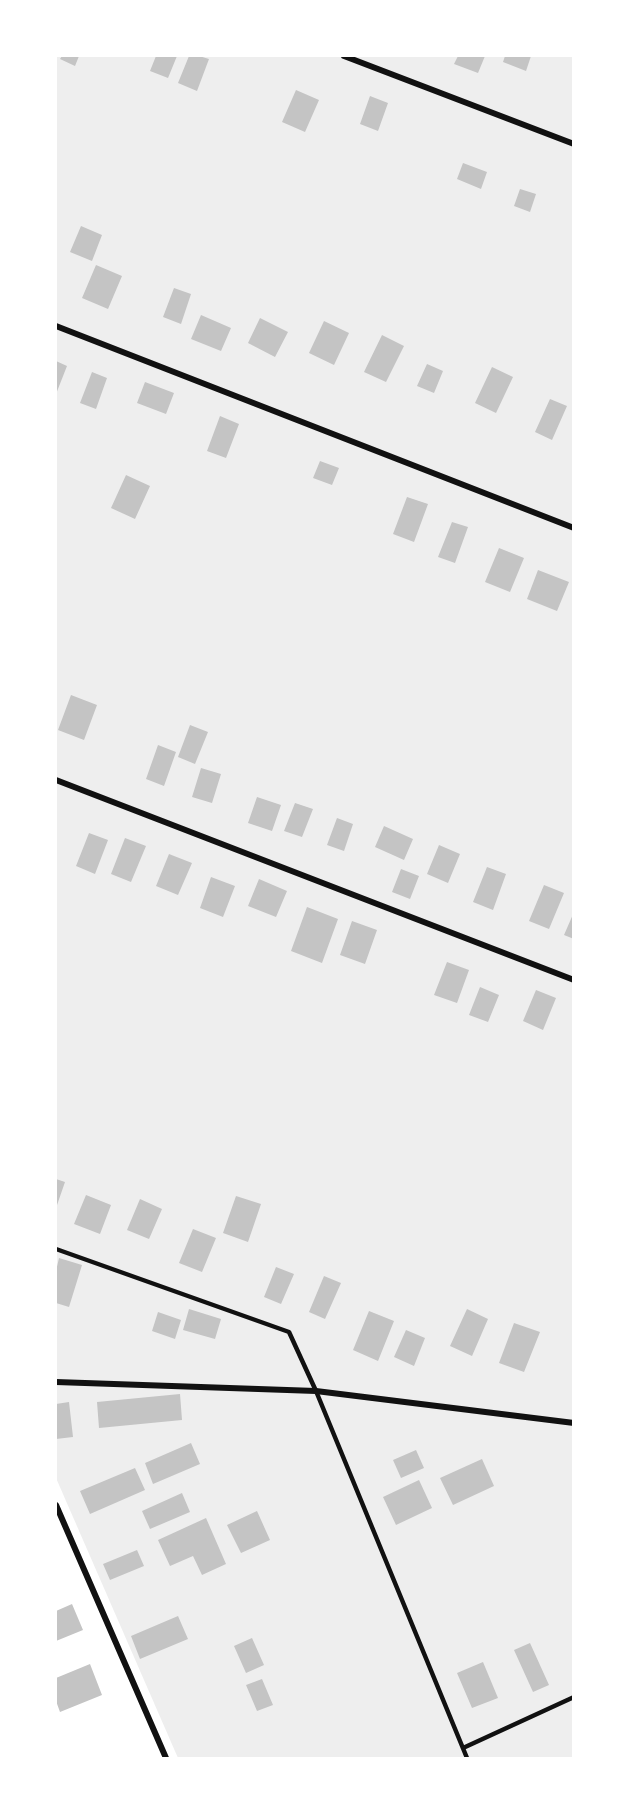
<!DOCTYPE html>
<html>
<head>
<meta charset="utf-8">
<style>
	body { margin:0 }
	#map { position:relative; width:629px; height:1814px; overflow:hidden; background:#fff; font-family:"Golos Text",sans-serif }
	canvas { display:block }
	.frame { position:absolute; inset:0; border:57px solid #fff; pointer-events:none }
</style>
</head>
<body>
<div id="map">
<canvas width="629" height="1814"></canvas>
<div class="frame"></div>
</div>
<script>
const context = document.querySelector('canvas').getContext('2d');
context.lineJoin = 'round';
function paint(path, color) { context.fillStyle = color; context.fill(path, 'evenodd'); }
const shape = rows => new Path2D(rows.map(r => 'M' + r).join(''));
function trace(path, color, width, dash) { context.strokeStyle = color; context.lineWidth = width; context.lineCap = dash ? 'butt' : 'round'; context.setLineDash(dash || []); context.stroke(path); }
paint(shape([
	[56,56,573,56,573,1758,178,1758,56,1478]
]), '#eee');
paint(shape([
	[62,56,79,56,75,66,60,59],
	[156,56,177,56,168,78,150,71],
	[189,56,199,56,209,59,197,91,178,83],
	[458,56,485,56,478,73,454,64],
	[505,56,531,56,526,71,503,62],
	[296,90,319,100,305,132,282,122],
	[370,96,388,103,378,131,360,124],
	[463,163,487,172,481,189,457,179],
	[520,189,536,194,530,212,514,206],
	[81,226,102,235,92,261,70,252],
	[96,265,122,276,108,309,82,298],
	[174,288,191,294,181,324,163,317],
	[201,315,231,328,221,351,191,339],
	[260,318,288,332,275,357,248,343],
	[324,321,349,333,334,365,309,353],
	[382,335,404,346,386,382,364,372],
	[56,361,67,366,56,394],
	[427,364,443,371,434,393,417,386],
	[492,367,513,377,496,413,475,403],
	[92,372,107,378,96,409,80,403],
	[145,382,174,393,166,414,137,403],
	[550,399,567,406,552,440,535,432],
	[220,416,239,424,226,458,207,451],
	[320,461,339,468,332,485,313,478],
	[126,475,150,486,135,519,111,508],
	[407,497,428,504,414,542,393,534],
	[452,522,468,527,455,563,438,557],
	[499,548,524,558,510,592,485,582],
	[538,570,569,582,557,611,527,599],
	[71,695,97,705,84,740,58,730],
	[190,725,208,732,195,764,178,757],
	[158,745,176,752,164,786,146,779],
	[201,768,221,774,212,803,192,797],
	[257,797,281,805,272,831,248,823],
	[295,803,313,809,302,837,284,831],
	[337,818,353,824,344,851,327,845],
	[384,826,413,839,404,860,375,847],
	[89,833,108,840,95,874,76,866],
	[125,838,146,846,131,882,111,874],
	[439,845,460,854,448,883,427,874],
	[169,854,192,863,178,895,156,886],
	[487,867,506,874,493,910,473,902],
	[401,869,419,876,410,899,392,892],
	[211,877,235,886,223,917,200,908],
	[259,879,287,891,276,917,248,906],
	[544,885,564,893,549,929,529,921],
	[307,907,338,919,322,963,291,951],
	[574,912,574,939,564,935],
	[352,921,377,930,365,964,340,955],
	[447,962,469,970,457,1003,434,995],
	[480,987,499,995,488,1022,469,1015],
	[536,990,556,998,543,1030,523,1021],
	[56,1179,65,1182,56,1208],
	[86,1195,111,1205,100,1234,74,1224],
	[236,1196,261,1204,248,1242,223,1233],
	[140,1199,162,1209,149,1239,127,1230],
	[193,1229,216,1238,202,1272,179,1263],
	[59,1258,82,1265,69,1307,56,1303,56,1271],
	[276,1267,294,1274,281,1304,264,1297],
	[324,1276,341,1283,325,1319,309,1312],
	[189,1309,221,1319,215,1339,183,1330],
	[467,1309,488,1319,472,1356,450,1346],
	[369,1311,394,1321,378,1361,353,1350],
	[158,1312,181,1320,175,1339,152,1331],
	[514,1323,540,1332,524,1372,499,1363],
	[406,1330,425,1338,414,1366,394,1357],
	[180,1394,182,1420,99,1428,97,1402],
	[69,1402,73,1437,56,1439,56,1404],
	[191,1443,200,1464,153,1484,145,1463],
	[416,1450,424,1468,401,1478,393,1460],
	[482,1459,494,1486,453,1505,440,1478],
	[135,1468,145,1490,90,1514,80,1491],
	[419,1480,432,1508,396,1525,383,1497],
	[182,1493,190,1512,150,1529,142,1511],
	[257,1511,270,1540,241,1553,227,1525],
	[206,1518,226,1564,202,1575,193,1556,170,1566,158,1540],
	[137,1550,144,1566,110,1580,103,1564],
	[72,1604,83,1630,56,1641,56,1611],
	[178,1616,188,1639,140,1659,131,1636],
	[252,1638,264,1665,246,1673,234,1646],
	[530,1643,549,1685,533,1692,514,1650],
	[483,1662,498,1698,472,1708,457,1673],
	[90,1664,102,1695,60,1712,56,1701,56,1678],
	[262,1679,273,1705,257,1711,246,1685]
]), '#c4c4c4');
trace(shape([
	[56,1249,289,1332,316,1391,467,1758],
	[463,1748,574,1697]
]), '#111', 4.5);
trace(shape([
	[344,56,574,144],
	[56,326,574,528],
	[56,780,574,980],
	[56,1382,316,1391,574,1423],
	[56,1505,166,1758]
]), '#111', 6);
</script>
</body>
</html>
